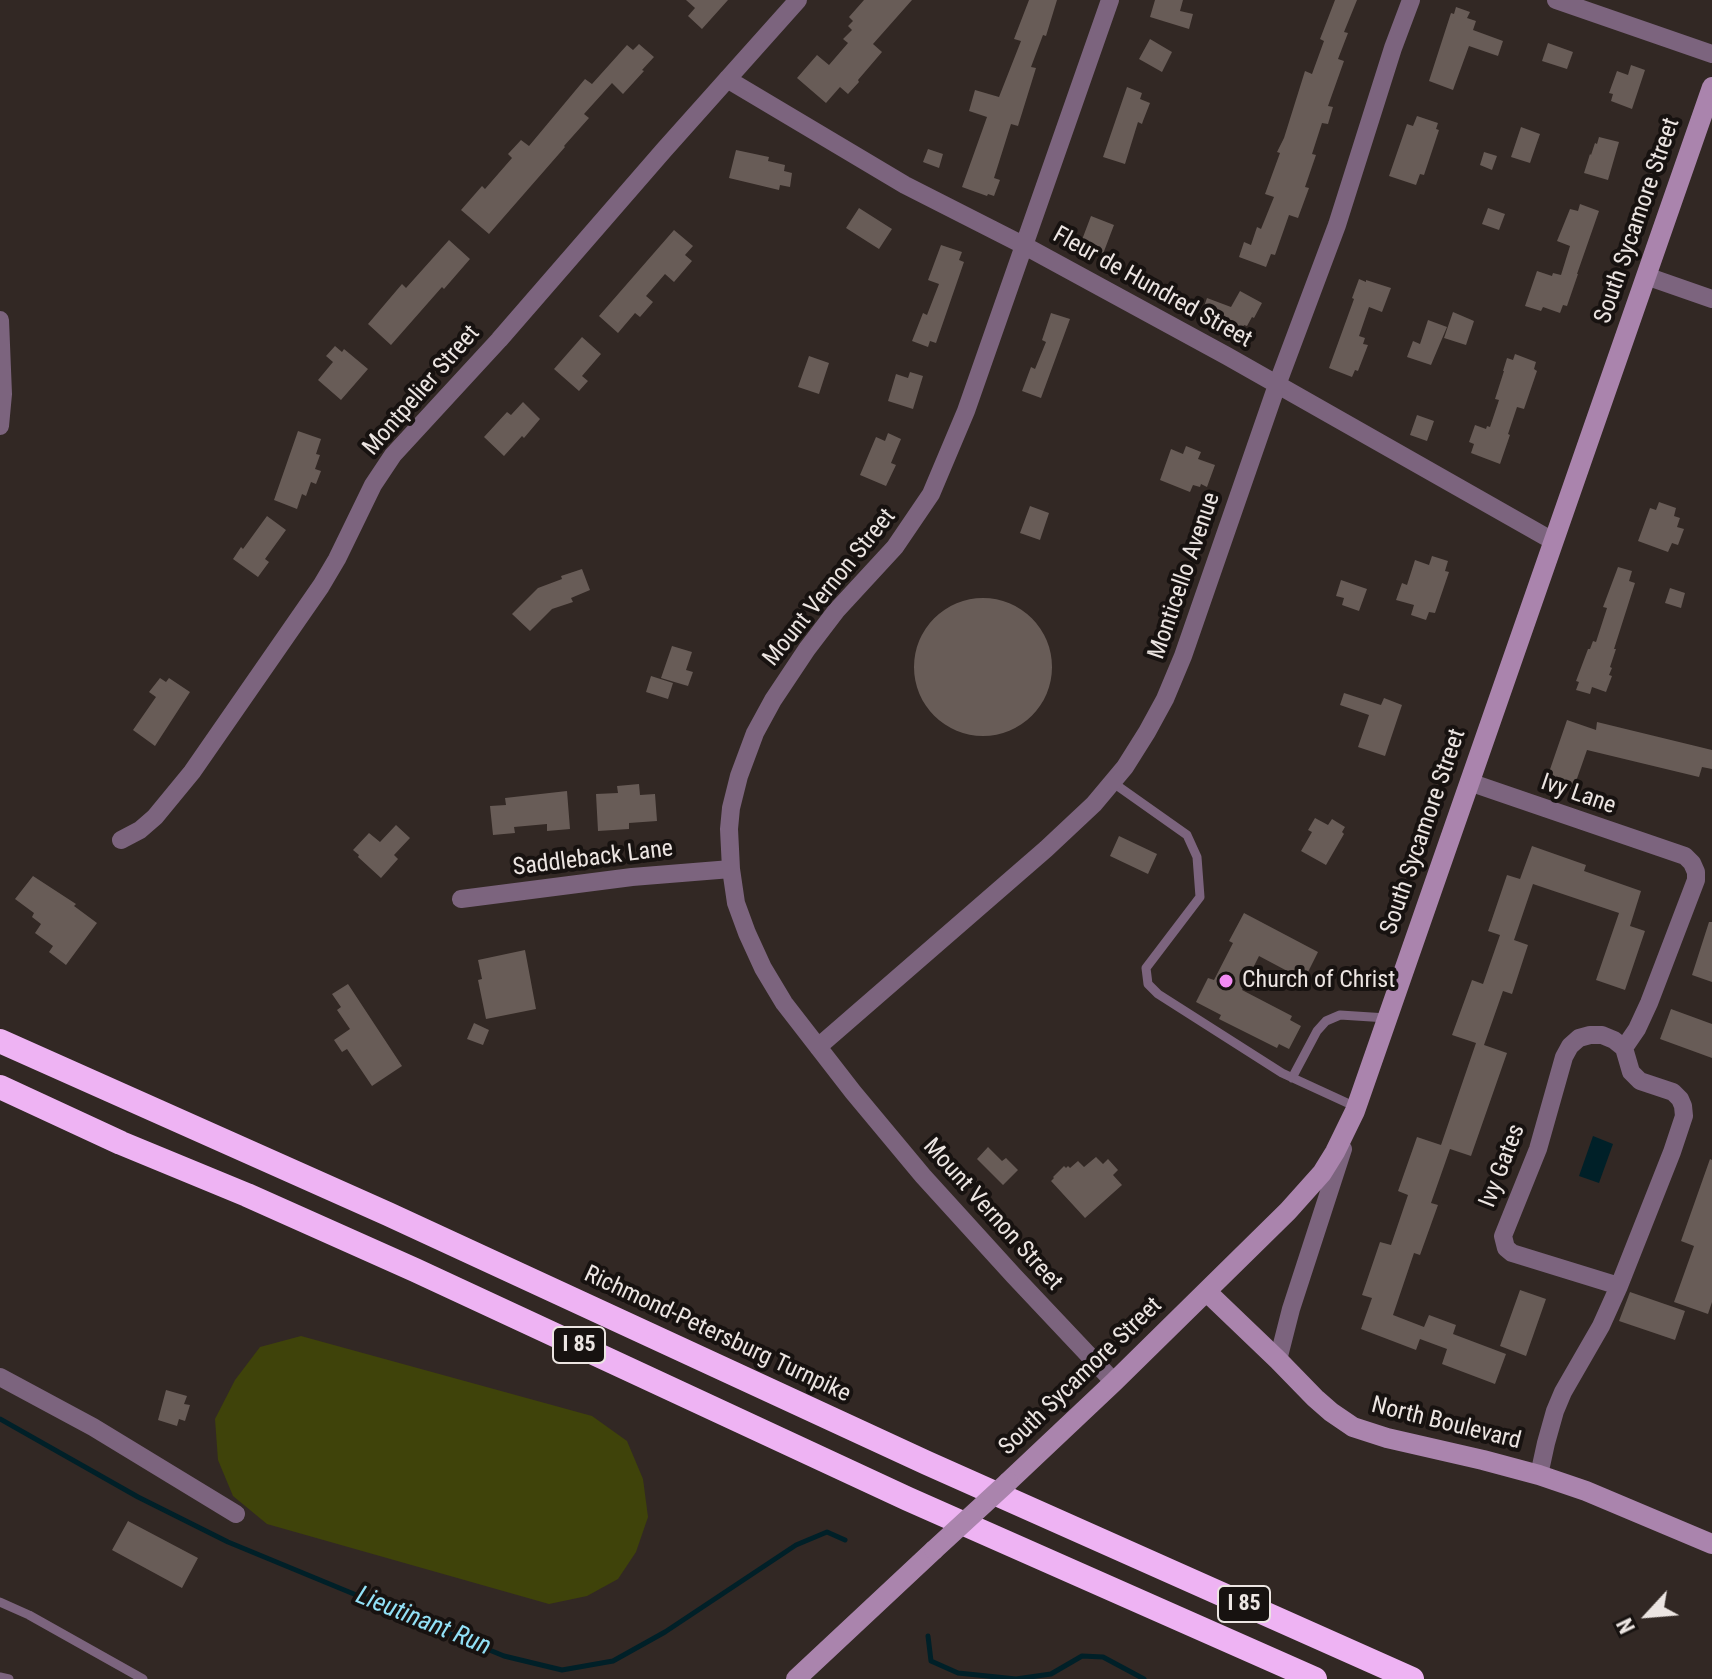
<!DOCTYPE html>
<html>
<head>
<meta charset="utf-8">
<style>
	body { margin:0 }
	#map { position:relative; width:1712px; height:1679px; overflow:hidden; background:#322824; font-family:"Roboto Condensed",sans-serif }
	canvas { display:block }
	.north { position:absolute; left:1608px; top:1575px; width:80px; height:80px; -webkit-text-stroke:6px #171210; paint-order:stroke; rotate:244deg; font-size:22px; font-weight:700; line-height:32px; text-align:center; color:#ece5e2 }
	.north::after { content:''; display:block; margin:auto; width:28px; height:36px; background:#ece5e2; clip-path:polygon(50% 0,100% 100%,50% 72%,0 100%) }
</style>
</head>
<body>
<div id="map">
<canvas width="1712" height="1679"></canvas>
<div class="north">N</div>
</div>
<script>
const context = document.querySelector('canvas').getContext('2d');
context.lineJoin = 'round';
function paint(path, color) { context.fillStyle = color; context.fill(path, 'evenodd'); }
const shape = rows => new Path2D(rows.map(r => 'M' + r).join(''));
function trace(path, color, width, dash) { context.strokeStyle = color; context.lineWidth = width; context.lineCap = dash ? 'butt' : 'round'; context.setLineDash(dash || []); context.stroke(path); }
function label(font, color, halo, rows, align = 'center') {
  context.font = font + ' "Roboto Condensed",sans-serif'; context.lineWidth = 8; context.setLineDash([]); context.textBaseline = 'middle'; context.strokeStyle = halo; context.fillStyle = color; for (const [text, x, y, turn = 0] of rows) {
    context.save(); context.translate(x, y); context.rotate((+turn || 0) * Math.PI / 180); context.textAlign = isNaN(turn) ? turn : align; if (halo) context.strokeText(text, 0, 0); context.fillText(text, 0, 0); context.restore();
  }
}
paint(shape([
	[301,1336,592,1416,627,1441,643,1479,648,1517,636,1552,618,1579,587,1596,549,1604,267,1524,233,1496,218,1460,215,1419,235,1380,260,1347]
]), '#3f430a');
paint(shape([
	[1593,1136,1613,1144,1599,1183,1579,1176]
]), '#002028');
trace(shape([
	[0,1419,138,1497,228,1542,504,1656,562,1670,613,1661,665,1632,796,1545,827,1532,845,1540],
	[928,1636,931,1661,958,1673,1016,1679,1051,1674,1082,1656,1103,1657,1144,1679]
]), '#002028', 5);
paint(shape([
	[686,0,728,0,702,29,688,16,695,8],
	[864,0,912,0,873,44,882,52,858,80,859,82,848,94,840,87,826,103,797,78,817,55,829,65,848,43,843,39,852,30,848,26,853,21,849,17],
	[1029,0,1057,0,1046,36,1043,35,1031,67,1036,68,1018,126,1011,124,994,178,1000,180,994,196,988,194,987,196,962,187,987,117,969,111,975,90,999,97,1021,41,1014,39],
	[1155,0,1183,0,1180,11,1193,14,1189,29,1150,17],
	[1335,0,1357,0,1344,32,1348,33,1338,59,1344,61,1328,106,1333,107,1328,124,1322,123,1312,154,1316,155,1305,187,1309,188,1298,218,1289,215,1275,255,1271,254,1266,267,1239,257,1244,242,1251,245,1257,227,1261,229,1274,197,1265,194,1280,153,1277,152,1284,138,1305,71,1312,74,1324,41,1320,39],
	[1456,7,1470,12,1467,18,1476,21,1473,30,1503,41,1498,56,1469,46,1453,90,1429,81,1451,13,1454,14],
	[1150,39,1172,52,1162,72,1139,59],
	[1548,43,1573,52,1567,69,1542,61],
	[639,44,654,57,642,70,644,71,623,94,612,83,584,114,589,118,564,146,565,147,489,234,461,210,482,186,485,189,512,158,508,154,521,140,529,146,585,79,592,84,627,45,633,50],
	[1631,65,1645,70,1632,109,1611,101,1613,94,1609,93,1617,71,1628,75],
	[1127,87,1142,93,1140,99,1150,103,1143,121,1142,124,1138,122,1125,164,1103,157],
	[1417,116,1438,123,1436,129,1439,130,1424,175,1420,174,1416,185,1389,176,1407,124,1413,126],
	[1521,127,1540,134,1530,163,1511,157],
	[1599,137,1619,142,1608,180,1584,173,1590,154,1591,155,1595,143,1597,144],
	[928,149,943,154,939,168,923,162],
	[736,150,769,157,768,161,785,165,784,171,792,173,790,187,780,185,779,190,729,178],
	[1484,152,1497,156,1492,170,1480,165],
	[1580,204,1599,211,1577,274,1578,274,1567,306,1563,305,1560,313,1543,307,1541,311,1525,306,1537,271,1552,276,1553,273,1561,275,1570,246,1557,241,1570,209,1578,211],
	[859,208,892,229,879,249,846,228],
	[1488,208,1505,214,1499,230,1482,224],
	[1091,216,1114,225,1103,254,1080,245],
	[674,230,693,246,685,255,692,261,674,282,665,274,646,296,653,302,640,317,635,313,618,333,599,316],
	[449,240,470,259,444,289,442,287,391,345,368,324,402,284,406,288],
	[941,245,962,252,959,260,964,262,936,343,930,341,928,347,912,341,923,313,927,315,939,284,928,280],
	[1359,279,1366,282,1366,280,1391,288,1382,312,1369,307,1359,336,1365,338,1363,344,1368,345,1358,371,1355,370,1352,377,1329,368,1354,299,1352,298],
	[1240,291,1262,303,1254,318,1252,317,1247,326,1244,325,1240,333,1214,319,1213,322,1200,318,1207,298,1231,307],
	[1453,312,1474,321,1466,345,1444,338],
	[1051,313,1070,319,1041,398,1022,391,1031,367,1035,369,1046,342,1042,340],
	[1428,320,1447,327,1431,365,1407,357,1413,341,1420,344],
	[582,337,601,354,582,376,588,381,579,391,554,369],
	[335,346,342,352,344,349,368,369,341,400,318,380,333,362,326,356],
	[1515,354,1536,362,1534,369,1537,371,1524,409,1517,407,1508,434,1510,435,1500,464,1471,453,1474,444,1469,442,1475,425,1486,429,1487,426,1490,427,1499,400,1495,399,1504,371,1503,371,1507,358,1513,360],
	[809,356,829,363,819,394,798,387],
	[910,372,923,376,913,409,888,401,896,374,908,378],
	[523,402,540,419,524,438,522,436,504,456,484,437,507,412,511,415],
	[1417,415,1434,421,1427,441,1410,435],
	[298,431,321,439,316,454,320,455,315,469,321,471,316,484,311,482,306,496,302,494,297,509,274,500],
	[888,433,901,439,891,463,896,465,886,486,860,475,876,437,885,441],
	[1186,446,1201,452,1198,459,1215,465,1207,487,1201,484,1200,487,1193,485,1190,492,1160,480,1171,449,1183,454],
	[1659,502,1676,508,1674,516,1680,518,1677,527,1684,529,1678,545,1672,543,1668,552,1638,541,1650,508,1656,510],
	[1030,506,1049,513,1040,540,1020,533],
	[267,516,286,530,265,559,269,562,258,577,233,559,241,547,243,549],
	[1432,556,1448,561,1445,571,1449,572,1435,613,1429,612,1426,620,1411,615,1414,605,1396,600,1402,583,1407,585,1415,560,1429,565],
	[1618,567,1632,571,1629,581,1635,583,1614,649,1616,649,1610,667,1612,668,1609,675,1612,676,1606,692,1592,687,1590,694,1576,690,1579,682,1576,681,1588,649,1590,649,1593,641,1596,642,1607,608,1603,607],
	[582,569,590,590,571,598,573,602,552,609,530,631,512,614,538,588,562,579,561,576],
	[1341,580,1367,589,1359,611,1342,605,1344,598,1336,596],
	[1670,588,1685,593,1681,608,1665,603],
	'914 667a69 69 0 1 1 138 0a69 69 0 1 1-138 0Z',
	[672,646,692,652,686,670,693,672,688,686,661,678],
	[651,676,673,683,668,699,646,692],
	[160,678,166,682,169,678,190,692,155,746,133,730,156,697,149,692],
	[1344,693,1381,705,1384,698,1402,705,1385,756,1358,747,1369,715,1340,705],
	[1567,720,1596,730,1597,722,1712,750,1712,769,1702,767,1699,777,1587,750,1573,790,1546,781],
	[639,784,640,795,655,794,657,821,629,823,629,829,598,831,596,794,618,793,617,786],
	[567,791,570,829,547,831,547,824,514,827,515,833,493,835,490,806,506,805,505,798],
	[1315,818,1328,825,1332,819,1345,827,1342,832,1344,834,1326,865,1301,851,1312,832,1308,830],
	[396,825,410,838,394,855,398,859,381,878,358,857,359,855,353,850,369,833,380,842],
	[1119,836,1157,854,1148,874,1110,856],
	[1532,846,1586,865,1584,871,1641,891,1630,926,1645,931,1625,990,1596,980,1619,913,1533,884,1514,940,1528,945,1512,994,1503,991,1484,1045,1507,1053,1471,1156,1450,1149,1431,1203,1438,1205,1420,1255,1414,1253,1393,1315,1424,1327,1429,1315,1456,1325,1453,1334,1506,1354,1495,1384,1442,1364,1447,1349,1420,1339,1416,1350,1361,1329,1372,1298,1362,1295,1380,1242,1391,1245,1408,1195,1398,1191,1417,1137,1441,1145,1476,1043,1452,1035,1472,980,1483,984,1500,935,1488,931,1507,875,1520,879],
	[33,876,76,904,74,906,97,923,66,965,49,952,53,946,35,933,41,924,32,917,34,913,15,899],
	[1244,913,1318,952,1303,982,1290,975,1291,973,1259,956,1242,990,1292,1016,1290,1020,1301,1026,1289,1049,1279,1044,1277,1048,1219,1019,1221,1015,1196,1002,1208,978,1214,980,1233,943,1229,941],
	[1709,922,1712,922,1712,982,1692,975],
	[525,950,536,1009,486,1019,478,980,482,979,478,960],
	[348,984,402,1066,372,1086,347,1049,342,1052,334,1040,350,1029,337,1010,341,1007,332,994],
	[1671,1009,1712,1024,1712,1058,1660,1039],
	[474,1023,489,1030,483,1045,467,1039],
	[988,1147,1002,1161,1006,1158,1018,1170,1003,1185,977,1159],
	[1096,1157,1103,1164,1108,1159,1118,1170,1113,1175,1122,1185,1085,1218,1051,1181,1054,1178,1053,1177,1064,1166,1066,1168,1068,1166,1070,1168,1078,1161,1084,1167],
	[1710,1159,1712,1160,1712,1302,1708,1314,1674,1302,1694,1246,1681,1241],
	[1520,1290,1546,1299,1526,1356,1500,1346],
	[1630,1292,1685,1311,1675,1340,1619,1321],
	[166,1390,187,1396,184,1404,190,1405,185,1421,179,1419,177,1426,158,1420],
	[128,1521,198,1558,182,1588,112,1550]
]), '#685c57');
trace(shape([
	[1112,782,1187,835,1197,857,1200,897,1146,968,1148,984,1158,994,1282,1073,1356,1107],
	[1292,1078,1317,1031,1326,1021,1340,1015,1387,1018],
	[0,1602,29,1615,143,1679],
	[0,1677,9,1679]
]), '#7c647e', 9);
trace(shape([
	[1110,0,966,411,931,494,895,547,836,611,807,649,773,700,755,733,739,776,731,808,729,829,731,869,736,903,747,933,763,968,784,1003,853,1092,923,1176,1014,1276,1114,1382],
	[1556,0,1712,54],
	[727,79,905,185,1025,246,1227,356,1553,541],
	[1646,276,1712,299],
	[0,320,3,394,0,426],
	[1469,782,1685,856,1692,863,1696,872,1696,880,1649,1003,1637,1029,1624,1048,1631,1072,1640,1081,1673,1092,1680,1099,1683,1106,1684,1116,1672,1152,1619,1286,1601,1326,1563,1392,1555,1411,1546,1443,1539,1475],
	[121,840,140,830,155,817,192,772,321,586,337,559,373,485,393,455,499,340,664,150,798,0],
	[461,899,632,877,731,869],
	[818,1047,1046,849,1094,804,1125,767,1147,732,1165,699,1183,656,1277,385,1337,225,1393,48,1411,0],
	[1619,1286,1512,1253,1506,1248,1503,1236,1538,1149,1564,1057,1570,1046,1579,1038,1590,1035,1602,1035,1614,1040,1624,1048],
	[1278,1360,1291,1309,1343,1149],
	[0,1377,93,1427,236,1514]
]), '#7c647e', 18);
trace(shape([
	[1207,1292,1278,1360,1315,1398,1331,1412,1353,1427,1387,1438,1483,1460,1539,1475,1586,1491,1712,1544],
	[1008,1482,1114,1382,1288,1211,1322,1173,1335,1152,1355,1111,1712,87],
	[796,1679,934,1550]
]), '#aa84ad', 20);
trace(shape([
	[0,1041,388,1214,927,1463,1412,1679],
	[0,1087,121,1143,247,1195,415,1270,908,1499,1315,1679]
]), '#eeb3f3', 24);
trace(shape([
	[934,1550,1008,1482]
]), '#aa84ad', 20);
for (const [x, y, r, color] of [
	[1226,981,8,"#f28af3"]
]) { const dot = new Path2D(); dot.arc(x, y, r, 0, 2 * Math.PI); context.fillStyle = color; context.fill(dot); trace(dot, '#171210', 3); }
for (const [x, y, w] of [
	[579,1345,52],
	[1244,1604,52]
]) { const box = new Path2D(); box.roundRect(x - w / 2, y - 18, w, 36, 6); context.fillStyle = '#171210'; context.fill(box); trace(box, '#ece5e2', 2); }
label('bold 22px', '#ece5e2', null, [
	["I 85",579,1345],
	["I 85",1244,1604]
]);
label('24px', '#ece5e2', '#171210', [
	["South Sycamore Street",1638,221,-71],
	["Fleur de Hundred Street",1152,288,29],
	["Montpelier Street",422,391,-49],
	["Monticello Avenue",1185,576,-71],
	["Mount Vernon Street",830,588,-51],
	["Ivy Lane",1578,795,19],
	["South Sycamore Street",1424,832,-71],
	["Saddleback Lane",593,859,-7],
	["Ivy Gates",1503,1166,-69],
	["Mount Vernon Street",992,1215,48],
	["Richmond-Petersburg Turnpike",717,1335,25],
	["South Sycamore Street",1081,1377,-44],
	["North Boulevard",1446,1424,14]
]);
label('24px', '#ece5e2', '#171210', [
	["Church of Christ",1242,981]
], 'left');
label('italic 26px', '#92e1f7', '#171210', [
	["Lieutinant Run",423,1622,22]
]);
</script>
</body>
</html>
